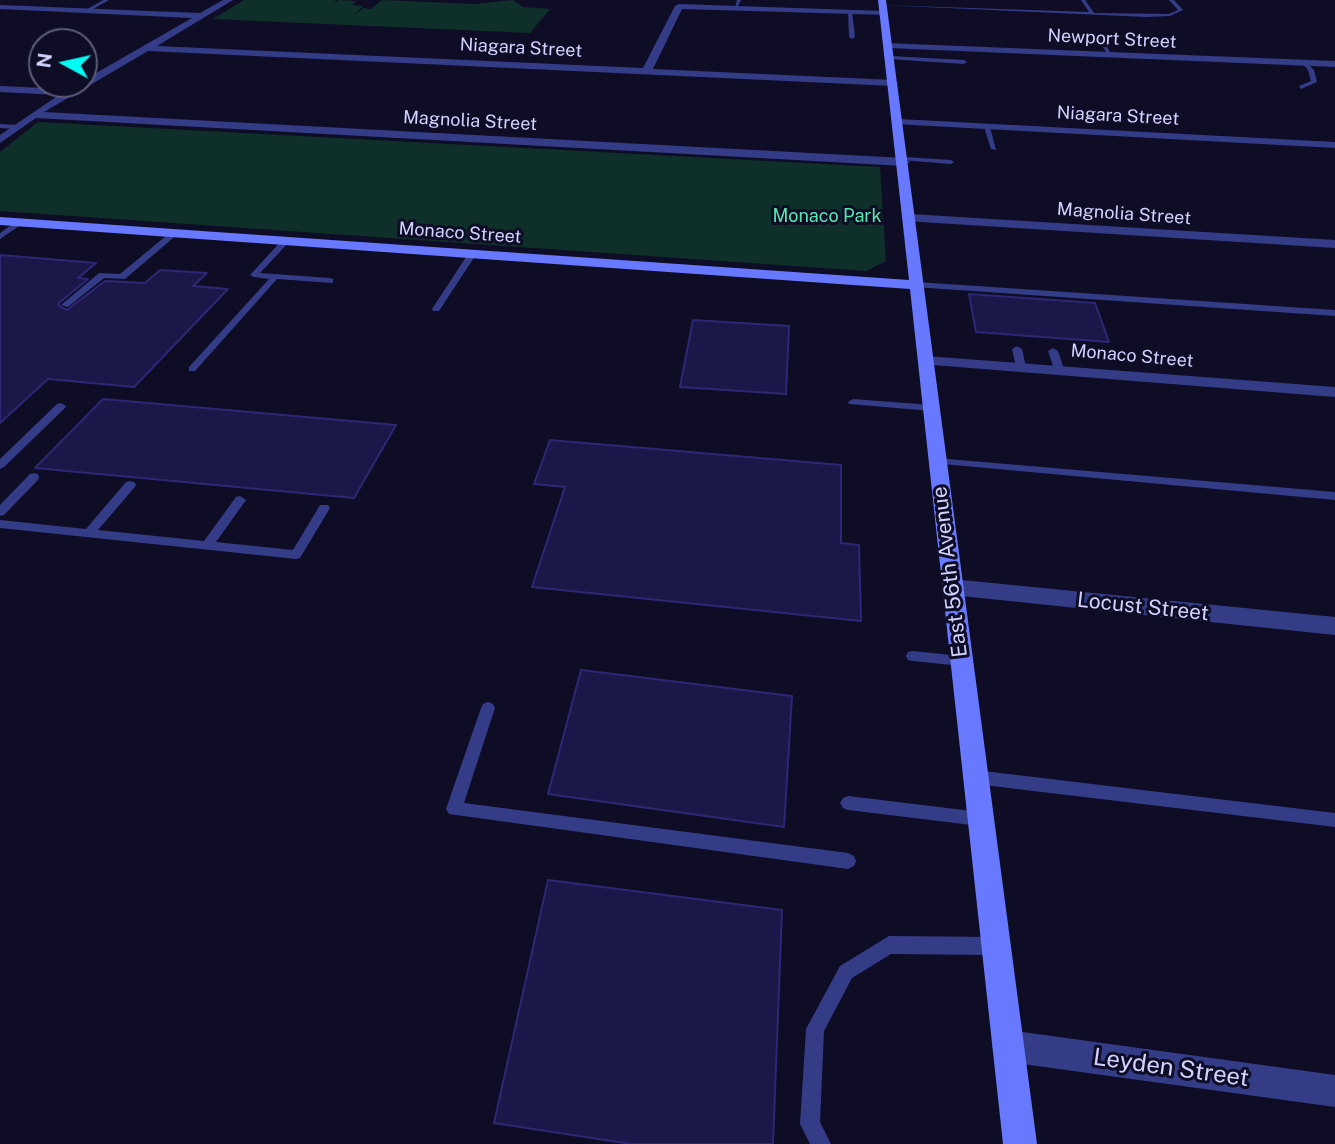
<!DOCTYPE html>
<html>
<head>
<meta charset="utf-8">
<style>
	body { margin:0 }
	#map { position:relative; width:1335px; height:1144px; overflow:hidden; background:#0e0d25; font-family:"Public Sans",sans-serif }
	canvas { display:block }
	.north { position:absolute; left:28px; top:28px; width:70px; height:70px; box-sizing:border-box; background:#0e0d25; border:2px solid #5c5c7c; border-radius:50%; rotate:278deg; font-size:19px; font-weight:700; line-height:28px; text-align:center; color:#d1d2ff }
	.north::after { content:''; display:block; margin:auto; width:24px; height:32px; background:#00fcf5; clip-path:polygon(50% 0,100% 100%,50% 72%,0 100%) }
</style>
</head>
<body>
<div id="map">
<canvas width="1335" height="1144"></canvas>
<div class="north">N</div>
</div>
<script>
const context = document.querySelector('canvas').getContext('2d');
context.lineJoin = 'round';
function paint(path, color) { context.fillStyle = color; context.fill(path, 'evenodd'); }
const shape = rows => new Path2D(rows.map(r => 'M' + r).join(''));
function trace(path, color, width, dash) { context.strokeStyle = color; context.lineWidth = width; context.lineCap = dash ? 'butt' : 'round'; context.setLineDash(dash || []); context.stroke(path); }
function label(font, color, halo, rows, align = 'center') {
  context.font = font + ' "Public Sans",sans-serif'; context.lineWidth = 6; context.setLineDash([]); context.textBaseline = 'middle'; context.strokeStyle = halo; context.fillStyle = color; for (const [text, x, y, turn = 0] of rows) {
    context.save(); context.translate(x, y); context.rotate((+turn || 0) * Math.PI / 180); context.textAlign = isNaN(turn) ? turn : align; if (halo) context.strokeText(text, 0, 0); context.fillText(text, 0, 0); context.restore();
  }
}
paint(shape([
	[244,0,337,0,333,4,339,0,357,1,352,5,363,6,352,17,363,8,371,9,382,0,474,4,513,0,523,7,550,9,530,33,213,19],
	[38,122,880,167,886,261,866,271,0,211,0,152]
]), '#0f302a');
const building = shape([
	[0,255,96,263,78,278,88,279,59,303,59,306,67,310,105,281,145,283,160,270,207,273,193,286,228,289,134,387,48,379,0,423,0,255],
	[969,294,1095,303,1109,342,976,332,969,294],
	[693,320,789,326,786,394,680,387,693,320],
	[103,399,396,425,354,498,35,468,103,399],
	[550,440,841,465,841,543,859,545,861,621,532,587,565,487,534,484,550,440],
	[581,670,792,696,784,827,548,794,581,670],
	[548,880,782,910,773,1144,631,1144,494,1123,548,880]
]);
paint(building, '#1b1748');
trace(building, '#2d2875', 2);
paint(shape([
	[103,0,109,0,88,12,84,11,103,0],
	[737,0,741,0,737,8,735,7,737,0],
	[1081,0,1085,0,1094,13,1169,14,1178,10,1169,0,1174,0,1183,10,1170,16,1146,17,881,5,1089,12,1081,0],
	[850,10,852,11,855,37,852,39,849,37,848,11,850,10],
	[1103,47,1107,47,1112,55,1108,55,1103,47],
	[890,56,964,60,967,62,964,64,888,59,890,56],
	[1305,61,1314,70,1317,82,1301,89,1299,86,1311,81,1308,70,1302,63,1305,61],
	[0,124,17,125,20,127,17,129,0,128,0,124],
	[987,125,990,127,996,150,991,149,984,127,987,125],
	[904,157,951,160,954,162,951,164,902,160,901,159,904,157],
	[18,220,25,222,0,239,0,233,18,220],
	[172,231,179,233,125,279,104,278,68,307,61,305,99,273,120,274,172,231],
	[284,238,291,240,260,273,330,278,333,279,333,283,277,279,195,371,189,371,189,367,269,279,254,277,250,275,284,238],
	[470,251,477,253,439,311,433,311,432,309,470,251],
	[917,282,1335,310,1335,316,914,287,913,285,917,282],
	[1017,346,1022,349,1026,367,1021,370,1016,367,1012,349,1017,346],
	[1053,348,1058,351,1064,369,1062,371,1056,371,1054,369,1048,351,1053,348],
	[853,399,932,405,937,408,932,411,849,404,848,402,853,399],
	[61,403,66,406,65,408,4,467,0,469,0,459,57,404,61,403],
	[936,458,1335,492,1335,500,932,463,931,461,936,458],
	[34,473,38,474,39,477,38,480,4,515,0,516,0,505,30,474,34,473],
	[130,481,134,482,136,485,134,488,98,530,204,541,236,497,240,496,246,500,216,542,293,550,320,505,328,505,330,508,300,558,296,559,0,528,0,520,86,529,126,482,130,481],
	[913,651,961,656,966,657,968,661,966,665,961,666,913,661,908,660,906,656,908,652,913,651],
	[488,702,493,704,495,708,464,803,848,853,854,856,856,861,854,866,848,869,449,814,446,809,481,708,483,704,488,702],
	[975,770,1335,813,1335,827,975,784,970,782,968,777,970,772,975,770],
	[848,796,980,812,985,814,988,819,985,824,980,826,848,810,843,808,840,803,843,798,848,796],
	[889,936,995,937,1001,940,1004,946,1001,952,995,955,891,954,852,978,824,1031,820,1122,831,1144,810,1144,800,1124,806,1029,840,966,889,936]
]), '#343c88');
paint(shape([
	[223,0,233,0,157,46,643,68,675,6,679,4,884,11,887,15,682,9,653,69,893,80,898,83,893,86,148,51,44,112,904,158,910,162,904,166,36,118,0,143,0,135,59,95,0,92,0,86,69,89,84,84,84,80,192,18,0,9,0,5,200,13,223,0],
	[885,43,1335,61,1335,67,888,48,885,47,885,43],
	[899,119,1335,142,1335,148,895,124,894,122,899,119],
	[910,214,1335,240,1335,248,905,221,904,218,910,214],
	[926,356,1335,387,1335,397,920,364,918,361,926,356],
	[952,579,1335,617,1335,635,952,595,944,593,941,587,944,581,952,579],
	[1008,1030,1335,1075,1335,1107,1008,1062,997,1057,992,1046,997,1035,1008,1030]
]), '#343c88');
paint(shape([
	[878,0,886,0,1037,1144,1003,1144,910,289,0,225,0,217,909,280,878,0]
]), '#6878ff');
label('18px', '#d1d2ff', '#0e0d25', [
	["Newport Street",1112,39,3],
	["Niagara Street",521,48,3],
	["Niagara Street",1118,116,3],
	["Magnolia Street",470,121,3],
	["Magnolia Street",1124,214,4],
	["Monaco Street",460,233,4],
	["Monaco Street",1132,356,5]
]);
label('18px', '#54e8b0', '#0e0d25', [
	["Monaco Park",827,216]
]);
label('21px', '#d1d2ff', '#0e0d25', [
	["East 56th Avenue",950,572,-97],
	["Locust Street",1143,607,6]
]);
label('24px', '#d1d2ff', '#0e0d25', [
	["Leyden Street",1171,1068,8]
]);
</script>
</body>
</html>
